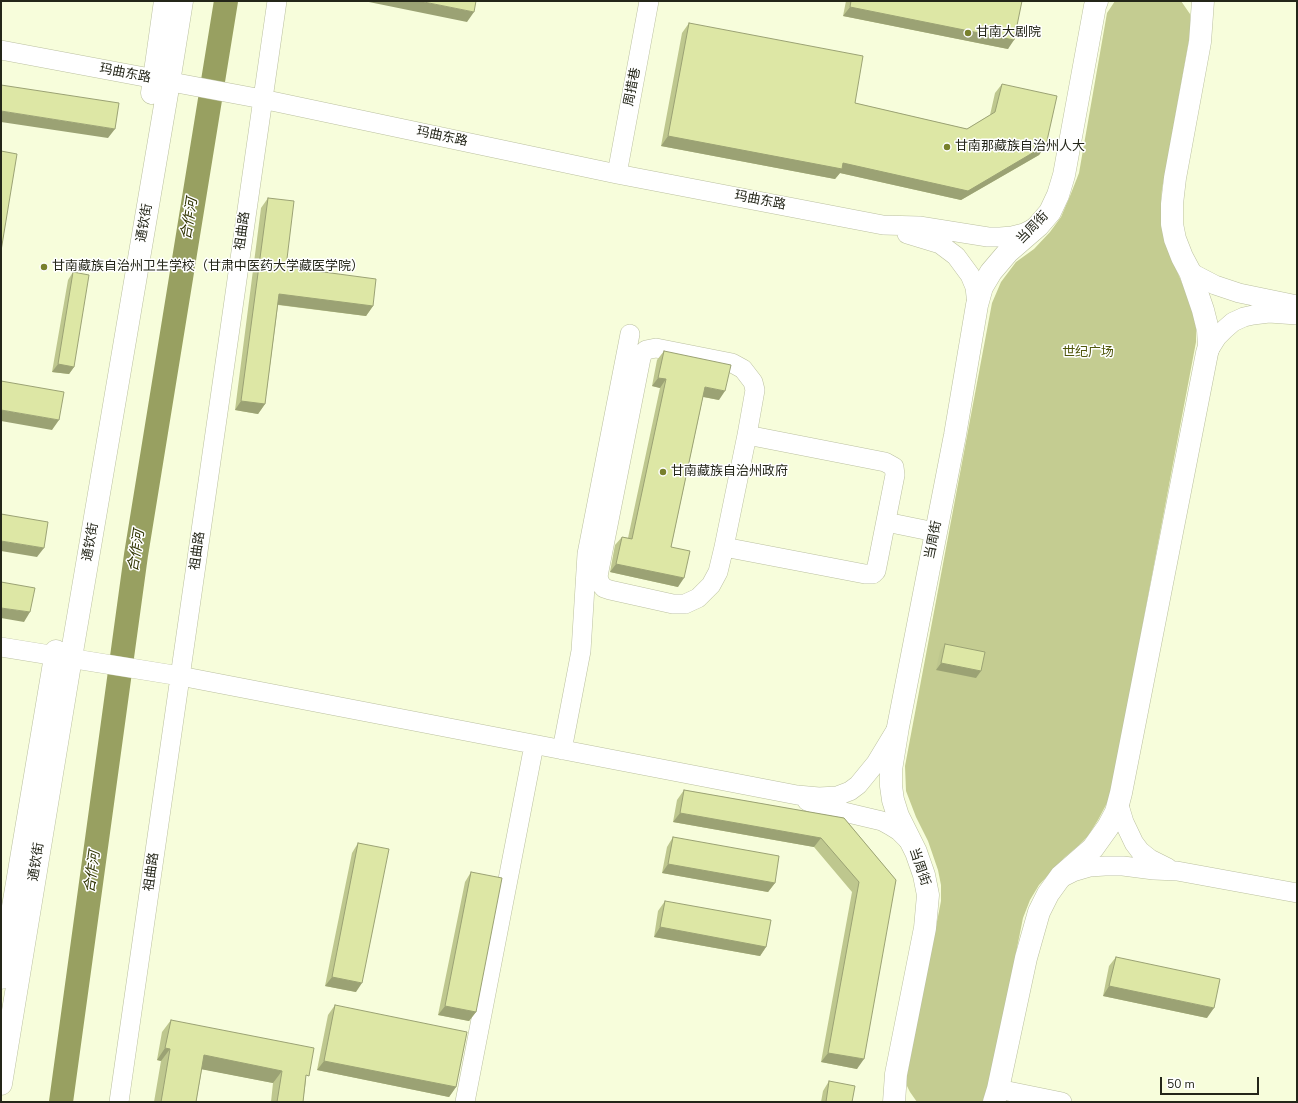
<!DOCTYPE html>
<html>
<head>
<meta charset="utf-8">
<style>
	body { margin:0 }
	#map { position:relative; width:1298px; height:1103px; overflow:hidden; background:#f7fddb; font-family:"Nunito Sans",sans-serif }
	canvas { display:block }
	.frame { position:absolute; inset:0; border:2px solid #242619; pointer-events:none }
	.scale { position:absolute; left:1160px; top:1077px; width:99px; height:18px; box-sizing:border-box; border:2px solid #242619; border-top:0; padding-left:5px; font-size:12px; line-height:14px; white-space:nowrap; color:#242619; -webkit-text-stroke:3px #fff; paint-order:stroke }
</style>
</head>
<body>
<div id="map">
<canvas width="1298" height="1103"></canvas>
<div class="frame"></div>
<div class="scale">50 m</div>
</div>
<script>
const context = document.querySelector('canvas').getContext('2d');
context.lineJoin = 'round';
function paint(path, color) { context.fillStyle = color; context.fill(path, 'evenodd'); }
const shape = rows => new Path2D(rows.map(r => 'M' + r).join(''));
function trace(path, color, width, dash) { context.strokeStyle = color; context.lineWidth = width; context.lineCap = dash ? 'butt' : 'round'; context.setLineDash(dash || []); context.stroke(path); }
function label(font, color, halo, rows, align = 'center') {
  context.font = font + ' "Nunito Sans","Noto Sans SC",sans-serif'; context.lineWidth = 3; context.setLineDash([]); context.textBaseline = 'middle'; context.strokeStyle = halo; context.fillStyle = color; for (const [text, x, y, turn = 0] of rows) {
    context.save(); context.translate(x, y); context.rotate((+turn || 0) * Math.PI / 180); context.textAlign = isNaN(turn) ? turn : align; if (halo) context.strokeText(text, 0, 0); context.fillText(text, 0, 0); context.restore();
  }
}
paint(shape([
	[1115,1,1181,1,1190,14,1191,29,1162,189,1161,202,1163,230,1165,243,1191,304,1196,328,1196,342,1112,787,1107,803,1098,820,1088,836,1078,846,1064,858,1052,871,1039,885,1030,900,1023,918,987,1097,982,1102,917,1102,910,1092,907,1086,907,1075,941,901,941,885,938,870,928,841,916,817,906,791,905,766,992,303,1001,282,1016,262,1034,249,1050,232,1061,217,1070,196,1079,173,1107,13]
]), '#c4cc91');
trace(shape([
	[61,1102,136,555,226,1]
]), '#98a061', 24);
const minor = shape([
	[1,50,262,99,617,174,883,225,919,226,988,237,1000,237,1012,236,1024,233,1034,228],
	[617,174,649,1],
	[907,234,940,244,956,256,970,275,975,287,977,305],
	[1190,272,1215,285,1239,293,1297,305],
	[1207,353,1217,337,1225,329,1233,322,1244,317,1253,315,1269,313,1297,315],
	[747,435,885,462,894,467,895,475,877,566,876,571,873,574,865,574,724,547,747,435],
	[886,522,935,532],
	[724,547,718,572,711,585,698,598,685,604,673,604,610,590,604,588,600,583,598,577,599,571,641,358,643,353,646,350,656,348,732,363,743,369,753,382,755,390,747,435],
	[1,647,180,676,797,795,819,797,837,796,850,791,858,785,876,763,896,730],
	[562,750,581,651,587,554,630,334],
	[807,801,827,808,882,821,891,826,899,831,910,842],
	[1118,802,1124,822,1134,843,1140,851,1150,859,1168,868],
	[1063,877,1073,872,1090,867,1105,866,1123,866,1154,870,1177,871,1297,893],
	[998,1089,1062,1102],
	[119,1102,277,1],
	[465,1102,534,745]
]);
const major = shape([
	[152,93,165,1],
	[1,978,56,651],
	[1,1084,71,658,169,82,182,1],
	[894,1102,896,1074,925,928,928,895,924,875,916,852,898,816,893,800,891,786,891,770,898,727,955,435,977,305,982,287,991,272,1008,252,1038,226,1050,212,1058,195,1064,175,1095,6,1097,1],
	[994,1102,998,1089,1026,958,1039,912,1048,894,1061,876,1093,848,1108,827,1116,812,1121,793,1207,353,1209,346,1208,330,1203,310,1190,272,1182,257,1175,239,1172,224,1172,204,1175,178,1200,42,1203,1]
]);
trace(minor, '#bbc0a0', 20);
trace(major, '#bbc0a0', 23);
trace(minor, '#fff', 19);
trace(major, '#fff', 22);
paint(shape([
	[846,1,1022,1,1008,49,843,16],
	[689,23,855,103,967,129,990,115,995,93,1002,84,1046,145,1039,155,961,200,840,173,835,179,661,146,682,33],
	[268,198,286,267,373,306,366,316,278,305,265,404,258,414,235,410,261,208],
	[73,272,74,367,69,374,52,372,68,280],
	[664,351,719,400,703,397,671,547,678,587,610,572,615,545,622,537,628,538,660,388,652,386,657,360],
	[945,644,981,671,976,678,936,670,940,651],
	[684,790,844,818,896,880,857,1069,821,1062,852,892,814,847,673,822,677,800],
	[673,837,775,883,768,892,662,873,667,847],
	[358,843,356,992,325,986,352,853],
	[471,872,476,1012,469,1021,438,1015,465,882],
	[665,901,766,947,760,956,654,937,658,911],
	[1116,957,1207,1018,1103,996,1109,966],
	[335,1005,456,1087,449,1097,317,1070,328,1015],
	[171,1020,306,1080,303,1102,271,1102,273,1083,202,1069,196,1102,154,1102,161,1061,157,1060,162,1032],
	[829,1081,852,1102,821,1102,823,1091]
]), '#bec78e');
paint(shape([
	[364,1,419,1,474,12,467,22],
	[850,7,1014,40,1008,49,843,16],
	[1,111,115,129,108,138,1,122],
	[668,136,843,163,1046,145,1039,155,961,200,840,173,835,179,661,146],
	[279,294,373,306,366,316,273,304],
	[58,364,74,367,69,374,52,372],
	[658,378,666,379,660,388,652,386],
	[705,387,725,391,719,400,699,396],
	[241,401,265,404,258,414,235,410],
	[1,410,59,420,52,430,1,421],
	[1,541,44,548,37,557,1,551],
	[616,564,684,578,678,587,610,572],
	[1,608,30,612,24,622,1,618],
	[941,663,981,671,976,678,936,670],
	[680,813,821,838,814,847,673,822],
	[668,864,775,883,768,892,662,873],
	[660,927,766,947,760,956,654,937],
	[332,977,362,983,356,992,325,986],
	[1109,986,1214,1008,1207,1018,1103,996],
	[445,1006,476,1012,469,1021,438,1015],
	[165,1048,170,1049,161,1061,157,1060],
	[828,1053,864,1059,857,1069,821,1062],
	[204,1055,282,1071,273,1083,195,1068],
	[324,1061,456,1087,449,1097,317,1070]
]), '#9ba274');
const building = shape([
	[419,1,476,1,474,12,419,1],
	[851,1,1022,1,1014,40,850,7,851,1],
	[689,23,863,56,855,103,967,129,995,112,1002,84,1057,96,1046,145,968,191,843,163,842,169,668,136,689,23],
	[1,85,119,103,115,129,1,111,1,85],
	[1,151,17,154,1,251,1,151],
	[268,198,294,201,286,267,376,279,373,306,279,294,265,404,241,401,268,198],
	[73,272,89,275,74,367,58,364,73,272],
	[664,351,731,365,725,391,705,387,671,547,690,551,684,578,616,564,622,537,632,539,666,379,658,378,664,351],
	[1,381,64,392,59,420,1,410,1,381],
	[1,514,48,522,44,548,1,541,1,514],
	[1,582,35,588,30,612,1,608,1,582],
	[945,644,985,652,981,671,941,663,945,644],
	[684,790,844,818,896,880,864,1059,828,1053,859,882,821,838,680,813,684,790],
	[673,837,779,856,775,883,668,864,673,837],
	[358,843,389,849,362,983,332,977,358,843],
	[471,872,502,878,476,1012,445,1006,471,872],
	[665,901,771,920,766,947,660,927,665,901],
	[1116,957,1220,979,1214,1008,1109,986,1116,957],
	[335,1005,467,1032,456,1087,324,1061,335,1005],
	[171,1020,314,1048,309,1076,306,1075,303,1102,277,1102,282,1071,204,1055,196,1102,161,1102,170,1049,165,1048,171,1020],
	[829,1081,855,1086,852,1102,826,1102,829,1081]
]);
paint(building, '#dde7a5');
trace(building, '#9ba274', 1);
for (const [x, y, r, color] of [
	[968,33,4,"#78802c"],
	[947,147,4,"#78802c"],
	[44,267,4,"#78802c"],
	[663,472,4,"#78802c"]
]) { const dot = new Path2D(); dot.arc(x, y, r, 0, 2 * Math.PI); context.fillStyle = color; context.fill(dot); trace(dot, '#fff', 1.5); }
label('13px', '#242619', '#fff', [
	["甘南大剧院",976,33],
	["甘南那藏族自治州人大",955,147],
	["甘南藏族自治州卫生学校（甘肃中医药大学藏医学院）",52,267],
	["甘南藏族自治州政府",671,472]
], 'left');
label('13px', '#242619', '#fff', [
	["玛曲东路",125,74,11],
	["周措巷",633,87,-79],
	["玛曲东路",442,137,12],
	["玛曲东路",760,201,11],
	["通钦街",145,223,-80],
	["当周街",1033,228,-46],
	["祖曲路",243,231,-82],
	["当周街",934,540,-79],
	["通钦街",91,542,-80],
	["祖曲路",198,551,-82],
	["通钦街",37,862,-81],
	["当周街",919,867,71],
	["祖曲路",152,872,-82]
]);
label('13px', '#51570d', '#fff', [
	["世纪广场",1088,353]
]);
label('italic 14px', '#2f3300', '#fff', [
	["合作河",190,219,-81],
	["合作河",137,551,-81],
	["合作河",93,872,-82]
]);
</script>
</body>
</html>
